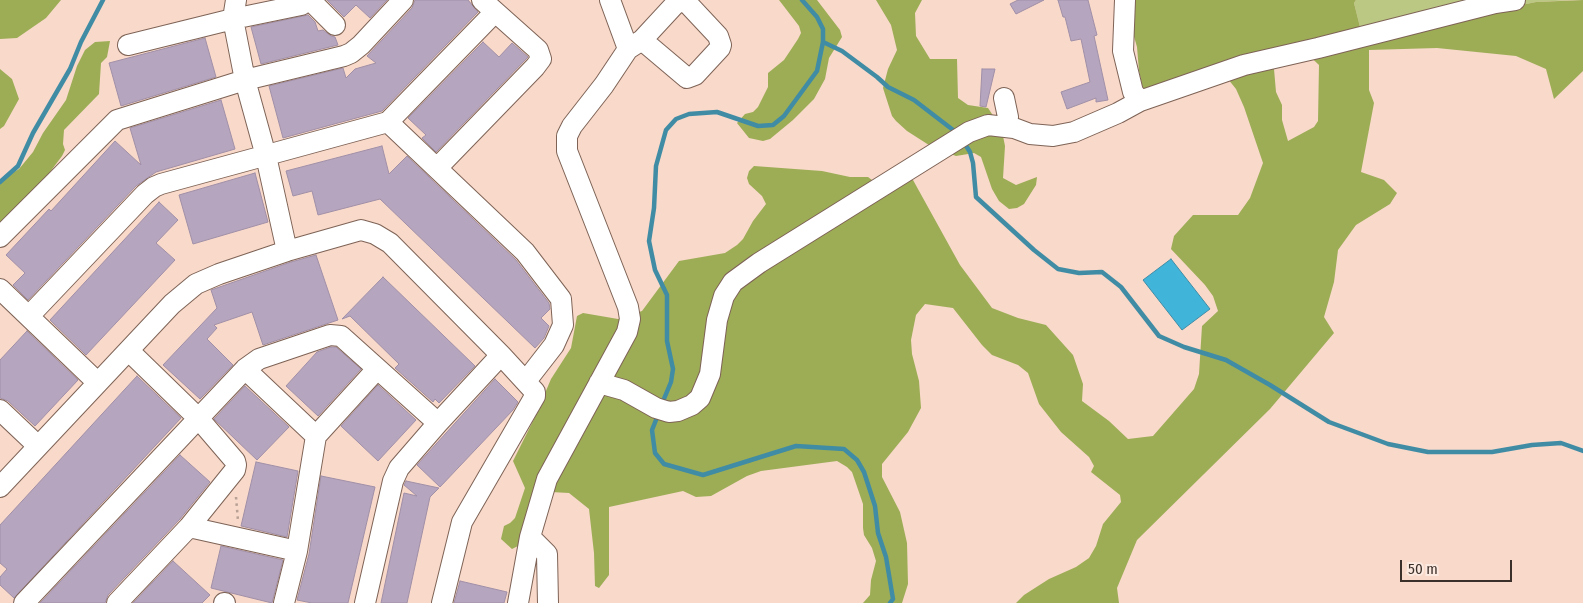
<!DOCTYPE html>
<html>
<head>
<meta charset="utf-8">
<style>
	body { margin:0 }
	#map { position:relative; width:1583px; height:603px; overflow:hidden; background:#f8d9ca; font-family:"Fira Sans Condensed",sans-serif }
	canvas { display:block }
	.scale { position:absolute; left:1400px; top:560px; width:112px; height:22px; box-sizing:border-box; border:2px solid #3c302a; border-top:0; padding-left:6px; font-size:15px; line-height:18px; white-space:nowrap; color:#3c302a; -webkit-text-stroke:4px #fce9e0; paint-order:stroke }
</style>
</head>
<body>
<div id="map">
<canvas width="1583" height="603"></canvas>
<div class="scale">50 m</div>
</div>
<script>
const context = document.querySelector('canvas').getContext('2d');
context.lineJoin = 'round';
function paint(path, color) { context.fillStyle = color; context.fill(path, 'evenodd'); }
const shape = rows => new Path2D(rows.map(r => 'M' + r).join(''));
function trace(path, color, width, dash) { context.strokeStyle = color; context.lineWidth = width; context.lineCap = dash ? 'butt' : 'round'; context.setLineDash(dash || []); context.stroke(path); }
paint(shape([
	[1356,0,1574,0,1536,2,1432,23,1360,27,1354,3]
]), '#bac883');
paint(shape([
	[0,0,61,0,46,18,17,38,0,39],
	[779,0,817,0,840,30,842,37,829,58,825,79,814,99,793,120,770,139,763,141,749,138,737,123,745,114,753,112,758,107,768,87,768,73,784,60,798,39,801,33,799,26],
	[876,0,922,0,915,13,916,36,930,59,957,59,958,98,968,105,988,108,992,114,1003,136,1005,146,1003,178,1016,185,1037,177,1036,185,1024,204,1017,208,1009,209,999,201,992,189,981,157,974,153,956,156,932,147,907,131,896,121,892,116,883,88,888,69,897,50,891,25],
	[1132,0,1356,0,1354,3,1360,27,1432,23,1536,2,1583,0,1583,71,1554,99,1546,69,1516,56,1437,48,1369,50,1369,90,1374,103,1361,172,1384,180,1397,193,1390,204,1356,225,1338,250,1334,282,1324,317,1334,333,1270,409,1137,540,1117,588,1119,603,1016,603,1024,595,1049,579,1076,567,1089,558,1096,546,1103,524,1121,502,1120,495,1091,472,1094,466,1089,457,1061,432,1039,404,1028,373,1018,365,992,355,982,345,953,308,925,304,916,315,911,340,912,354,919,381,921,408,908,432,882,464,882,477,900,512,907,543,908,584,902,603,863,603,870,595,871,580,876,561,872,548,864,535,863,528,863,504,852,472,847,467,837,461,761,471,747,476,711,496,696,497,683,491,609,507,609,575,599,588,595,586,594,553,589,509,569,493,551,492,520,545,512,549,501,539,504,526,510,523,515,518,525,488,513,461,534,419,551,379,571,348,577,316,583,313,618,319,642,311,679,261,725,253,737,245,743,239,753,221,766,204,762,196,749,184,747,178,749,171,754,166,822,171,850,177,868,177,876,183,913,180,960,265,992,308,1018,318,1046,325,1073,355,1083,384,1082,401,1109,421,1128,439,1153,436,1194,389,1199,374,1202,326,1218,311,1213,296,1205,285,1171,249,1174,236,1193,215,1238,215,1250,198,1263,163,1244,107,1236,89,1228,79,1147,107,1139,71,1137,47,1133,33],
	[1280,49,1302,49,1319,65,1318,121,1314,127,1288,141,1282,120,1282,105,1276,92,1274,69],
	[110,41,107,57,101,63,99,94,64,130,63,144,65,150,62,156,50,172,0,225,0,180,19,169,33,152,43,133,66,100,77,66,85,50,95,42],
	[0,69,12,79,19,99,4,126,0,129]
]), '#9dad56');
const water = shape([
	[1171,259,1210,309,1182,330,1143,280,1171,259]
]);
paint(water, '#41b4da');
trace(water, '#408ca5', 1);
trace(shape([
	[823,42,842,51,877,77,888,87,914,100,957,133],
	[963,141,970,152,973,163,976,197,1034,250,1058,269,1079,273,1102,272,1121,287,1159,336,1184,347,1226,360,1270,385,1329,422,1388,444,1428,452,1492,452,1532,445,1561,443,1583,451],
	[0,182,18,166,33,133,70,69,81,42,103,0],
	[661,406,671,382,673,369,667,341,667,295,655,270,649,241,654,208,656,166,666,130,676,119,689,114,717,112,758,126,773,125,784,116,817,71,823,42,823,29,817,17,802,0],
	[658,415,652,430,655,453,664,464,703,475,796,446,844,449,857,460,864,472,875,506,878,533,886,557,893,599,890,603]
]), '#408ca5', 4.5);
const building = shape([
	[327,0,387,0,370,18,356,5,344,17,327,0],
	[415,0,468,0,478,12,382,111,283,138,269,86,343,68,346,78,355,69,376,63,367,56,412,8,415,0],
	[1018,0,1044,0,1016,14,1010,4,1018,0],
	[1058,0,1088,0,1097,35,1094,36,1108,100,1096,102,1096,98,1067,109,1061,92,1090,82,1081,39,1071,41,1065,17,1063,17,1058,0],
	[308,15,315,22,318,31,323,30,331,36,335,37,338,45,261,64,251,27,308,15],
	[205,38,216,77,121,106,109,63,205,38],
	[483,42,499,57,512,43,528,57,436,152,422,138,426,135,408,118,483,42],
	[982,69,995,69,986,107,980,106,982,69],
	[221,100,235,149,156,172,136,186,28,300,13,285,25,273,6,255,49,209,51,211,115,141,141,165,130,128,221,100],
	[382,146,389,174,407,156,516,260,549,303,550,309,541,318,549,326,544,338,535,348,380,199,318,215,312,191,293,196,286,171,382,146],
	[255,173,268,222,193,244,179,195,255,173],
	[159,202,178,220,156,243,175,260,86,355,50,320,159,202],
	[316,255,338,320,263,345,252,312,214,325,217,328,207,339,233,365,200,399,163,365,217,308,211,290,291,262,316,255],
	[383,277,475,366,439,403,435,399,433,402,395,368,399,364,350,316,342,319,383,277],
	[27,331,78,380,35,426,8,401,0,398,0,360,27,331],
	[331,347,336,347,361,369,318,416,286,386,317,352,331,347],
	[137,376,181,418,14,598,0,585,0,577,7,569,0,563,0,525,137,376],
	[495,379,518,402,513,410,440,487,417,465,495,379],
	[378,385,416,420,378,461,341,426,378,385],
	[245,386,289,427,257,460,214,419,245,386],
	[180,455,210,482,180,519,108,595,105,603,40,603,180,455],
	[256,462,298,471,287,537,241,526,256,462],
	[321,476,375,487,348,603,312,603,297,600,309,554,321,476],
	[406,481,439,488,430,497,407,603,381,603,404,493,417,496,404,485,406,481],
	[221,546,283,560,272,603,211,588,221,546],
	[173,561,210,595,202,603,133,603,173,561],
	[460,581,507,592,504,603,454,603,460,581]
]);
paint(building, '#b6a5be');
trace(building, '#a08fa7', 1);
const minor = shape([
	[236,0,233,19,245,80,266,156,287,251],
	[310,0,335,25],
	[1125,0,1123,51,1133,92,1140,101,1244,65,1318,48,1495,3,1515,0],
	[128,45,233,19,301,5,308,0],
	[628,49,642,40,687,78,695,75,720,48,721,45,718,36,688,4,679,0,642,40],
	[1004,98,1008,117,1005,127],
	[388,122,495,12],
	[437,168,535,67,541,59,538,50,482,0],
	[0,237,117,120,245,80,344,56,351,53,361,45,403,0],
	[0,289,97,382],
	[29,316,145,194,154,187,161,184,388,122,525,252,561,299,563,325,554,345,526,381],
	[245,369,316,436],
	[599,383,624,390,656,408,669,412,678,411,692,405,700,398,710,374,717,320,724,296,733,282,759,263,969,132,988,125,1014,128,1030,134,1053,136,1074,132,1118,113,1140,101],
	[0,410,38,446],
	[0,487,172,304,196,284,219,274,287,251,361,230,375,234,390,243,501,355,535,392,535,396,462,522,442,603],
	[189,527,297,551],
	[530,537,547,554,548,603],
	[24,603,245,369,259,359,330,335,341,336,438,423],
	[117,603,189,527,235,470,236,465,235,461,199,419,129,351],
	[224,603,225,603],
	[284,603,297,551,316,436,377,369],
	[365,603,393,481,399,468,438,423,501,355],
	[518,603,530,537,547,479,627,332,630,319,628,307,567,151,567,136,572,126,604,85,628,49,610,0]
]);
trace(minor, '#7e6356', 22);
trace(shape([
	[236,497,238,521]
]), '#b8a094', 2.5, [2.5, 4]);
trace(minor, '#fff', 20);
</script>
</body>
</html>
